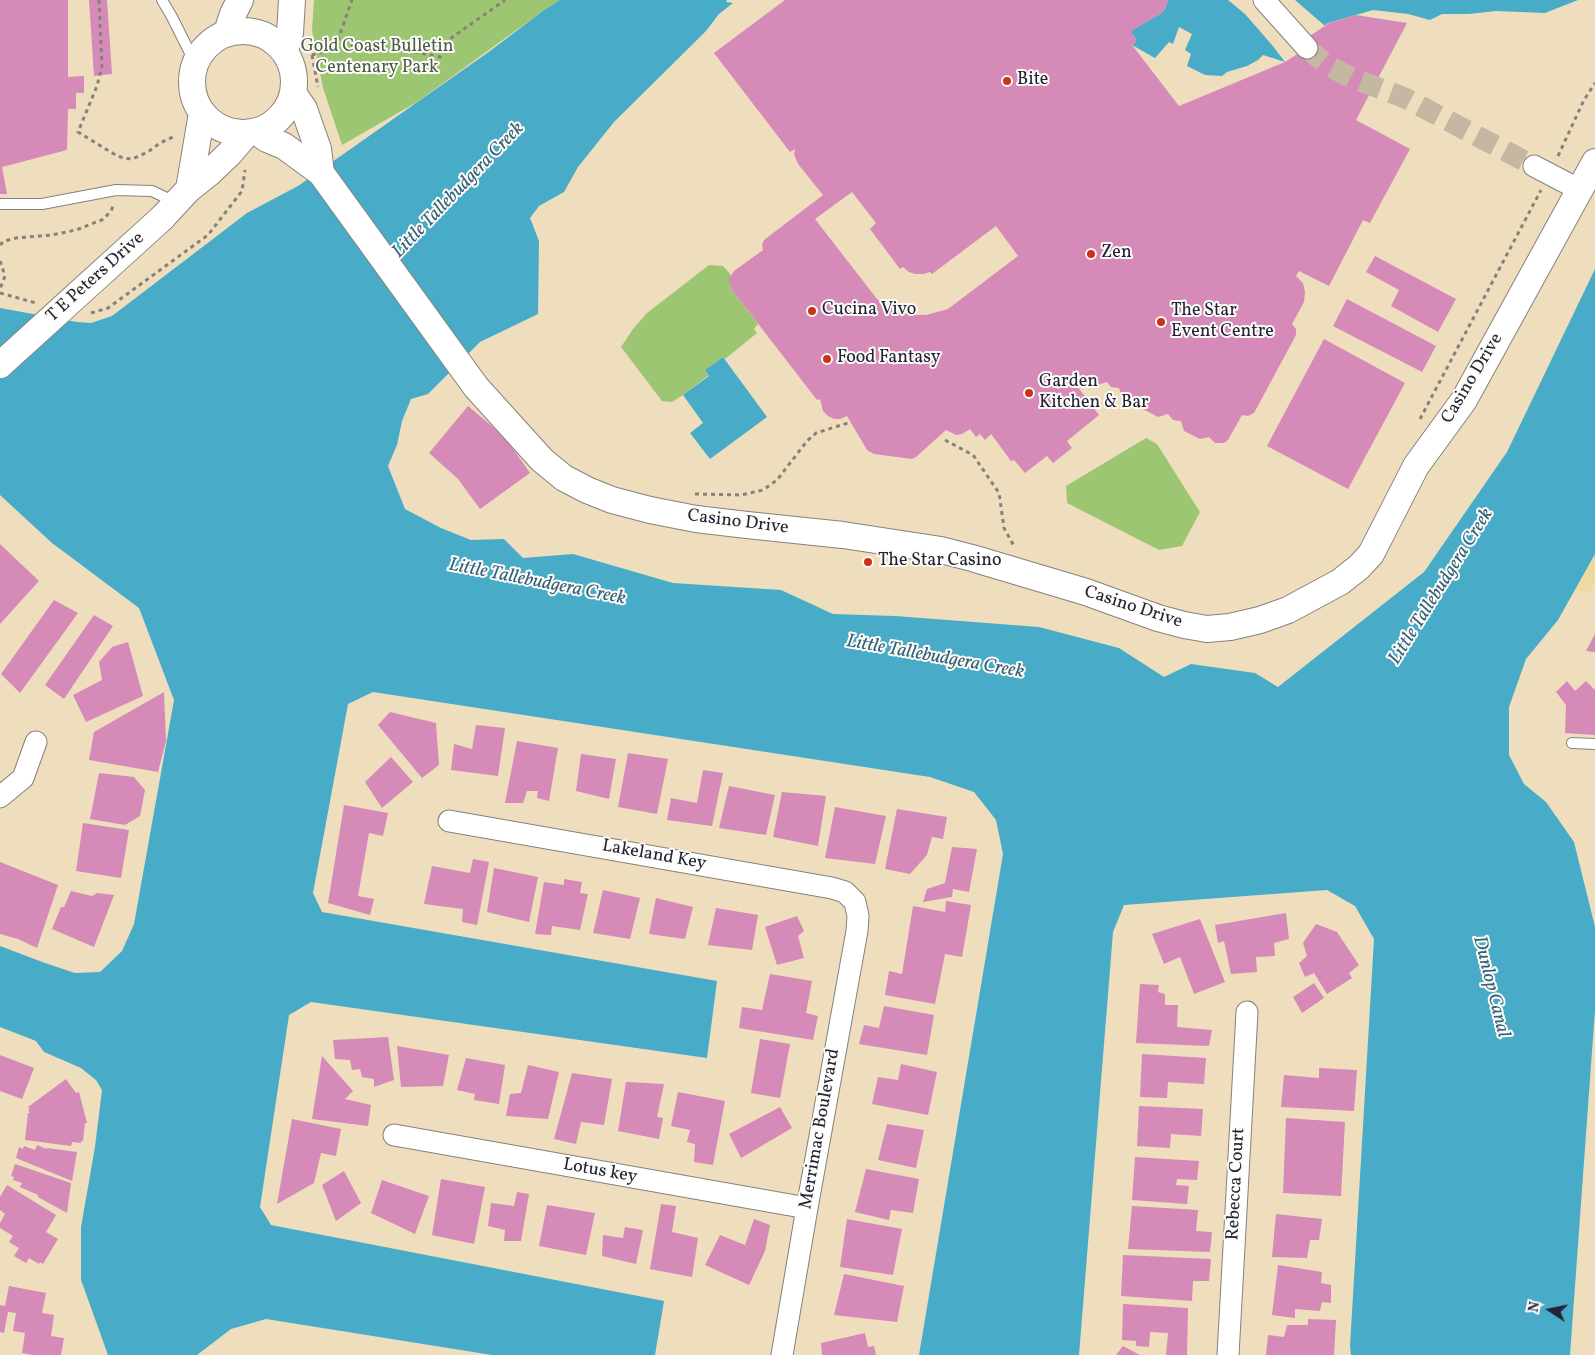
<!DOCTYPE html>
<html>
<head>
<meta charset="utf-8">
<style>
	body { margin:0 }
	#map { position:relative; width:1595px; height:1355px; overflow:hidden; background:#eedebd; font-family:Vollkorn,serif }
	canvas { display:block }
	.north { position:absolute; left:1525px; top:1285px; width:50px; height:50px; -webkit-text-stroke:4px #fdfcf7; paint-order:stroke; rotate:281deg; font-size:14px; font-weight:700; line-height:20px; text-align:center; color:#22223b }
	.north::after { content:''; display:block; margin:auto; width:18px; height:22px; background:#22223b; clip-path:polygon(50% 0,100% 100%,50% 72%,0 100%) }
</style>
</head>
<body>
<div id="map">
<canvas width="1595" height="1355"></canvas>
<div class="north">N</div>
</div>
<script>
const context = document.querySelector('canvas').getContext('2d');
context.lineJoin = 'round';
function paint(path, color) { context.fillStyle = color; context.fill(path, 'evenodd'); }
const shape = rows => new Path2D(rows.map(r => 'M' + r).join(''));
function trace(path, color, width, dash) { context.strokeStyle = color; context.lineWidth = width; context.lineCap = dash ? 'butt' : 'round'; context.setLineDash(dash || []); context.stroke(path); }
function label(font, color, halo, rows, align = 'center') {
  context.font = font + ' Vollkorn,serif'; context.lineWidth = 4; context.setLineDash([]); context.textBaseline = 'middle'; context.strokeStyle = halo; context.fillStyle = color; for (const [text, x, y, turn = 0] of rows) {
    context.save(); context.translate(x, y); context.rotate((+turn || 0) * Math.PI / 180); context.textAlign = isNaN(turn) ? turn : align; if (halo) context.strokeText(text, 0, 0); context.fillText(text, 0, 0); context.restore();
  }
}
paint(shape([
	[314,0,560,0,544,10,417,102,342,145,323,88,312,30],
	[709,265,723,266,731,275,730,284,732,290,758,324,754,329,757,333,725,359,723,357,705,370,709,375,683,395,672,402,662,401,621,347,633,329,647,313],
	[1146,438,1157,444,1200,512,1182,546,1159,550,1067,503,1066,486]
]), '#9dc672');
paint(shape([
	[1595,554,1595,584,1589,592,1584,593,1575,590]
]), '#eeda9e');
paint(shape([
	[560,0,727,0,726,2,733,3,719,14,706,31,614,122,578,167,564,192,539,206,530,218,539,241,538,314,480,342,428,394,411,399,402,421,397,445,388,466,405,509,441,528,471,540,504,539,523,558,573,554,673,583,781,590,833,614,895,616,1039,627,1119,648,1164,677,1191,664,1255,673,1278,687,1424,572,1507,452,1595,269,1595,554,1558,620,1526,659,1509,707,1509,755,1524,784,1546,802,1574,842,1595,927,1595,1010,1570,1355,1351,1355,1350,1346,1374,939,1355,906,1327,890,1124,905,1113,932,1079,1355,919,1355,1003,854,996,820,974,792,930,777,373,692,348,704,313,893,322,912,717,981,707,1058,311,1002,289,1015,260,1207,271,1225,664,1301,655,1355,492,1355,266,1319,231,1329,197,1355,108,1355,81,1280,81,1227,95,1147,102,1090,96,1080,81,1068,44,1052,36,1041,0,1027,0,946,45,963,75,973,100,972,122,951,134,924,174,700,139,608,52,543,0,495,0,308,77,322,91,323,112,316,247,213,298,186,490,51,544,10],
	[1168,0,1578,0,1545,13,1496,11,1469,14,1442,14,1430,20,1408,14,1373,10,1328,23,1310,36,1312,45,1285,62,1263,55,1258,60,1247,66,1227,72,1222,76,1205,75,1187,66,1191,54,1185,50,1192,34,1179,27,1173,44,1169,42,1155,58,1132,45,1136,42,1136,39,1132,34,1132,30,1160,14,1165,9],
	[723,357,767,417,710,459,690,433,703,423,683,395,709,376,705,370]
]), '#48acc8');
paint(shape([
	[1228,0,1295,0,1325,26,1310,36,1312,45,1285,62,1272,45,1245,14]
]), '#eedebd');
paint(shape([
	[0,0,68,0,68,77,84,76,84,93,76,93,76,109,68,109,67,150,2,167,7,194,0,194],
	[89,0,107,0,112,74,94,76],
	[785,0,1168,0,1165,9,1160,14,1132,30,1132,34,1136,39,1136,42,1132,45,1179,106,1285,62,1312,45,1310,36,1329,23,1356,15,1407,23,1356,120,1410,149,1370,223,1363,220,1329,286,1299,271,1296,276,1303,283,1305,292,1304,302,1292,324,1296,329,1296,335,1254,413,1248,416,1242,415,1228,440,1224,443,1215,443,1209,437,1200,439,1184,431,1181,421,1173,420,1168,414,1158,417,1122,398,1119,388,1111,387,1107,382,1097,385,1080,376,1079,373,1071,378,1099,415,1067,441,1072,448,1053,463,1047,456,1025,473,1014,460,1011,461,991,434,985,440,980,434,976,437,970,429,962,434,956,435,946,430,916,457,912,459,874,454,867,450,847,416,840,419,834,419,828,416,823,411,820,399,817,400,732,290,730,284,729,279,734,271,763,250,762,245,764,240,823,195,798,164,794,154,795,149,790,152,714,53],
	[852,192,876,223,870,229,900,269,903,267,909,272,915,274,923,274,930,272,932,274,996,226,1018,256,948,309,926,315,912,315,896,311,877,299,815,219],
	[1375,256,1456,299,1438,332,1391,306,1399,290,1366,272],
	[1347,299,1436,346,1422,372,1333,326],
	[1324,339,1405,383,1348,489,1267,446],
	[468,406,493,427,511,446,530,473,480,509,458,479,429,453],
	[0,544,39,581,0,624],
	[54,600,78,613,20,693,1,674],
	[94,615,113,626,64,699,45,685],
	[1595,634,1595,652,1586,651],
	[128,642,143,696,86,722,73,695,102,680,99,662,112,647],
	[1567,681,1575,691,1586,681,1595,690,1595,735,1565,733,1566,705,1556,692],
	[164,692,166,741,158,772,89,760,94,732],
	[390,712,436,723,439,765,422,778,378,725],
	[476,725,505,728,498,776,451,770,454,744,472,749],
	[517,741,558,748,549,801,537,798,538,791,527,791,523,803,505,803],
	[628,753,668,759,657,814,618,807],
	[581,754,616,759,609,799,576,791],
	[391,757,413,782,382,808,365,782],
	[703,770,723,773,712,826,667,820,671,798,697,803],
	[99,773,134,777,145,790,140,816,125,825,90,819],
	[729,786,775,795,766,835,719,828],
	[782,792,826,796,818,846,773,837],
	[344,805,388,813,383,836,369,833,358,896,374,899,370,915,328,903],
	[835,807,886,816,875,864,825,858],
	[897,809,947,817,943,839,932,837,927,855,910,874,885,869],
	[83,823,129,830,121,878,76,871],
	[952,847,977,849,969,892,953,889,952,897,923,902,927,889,945,883],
	[473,859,489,862,477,925,462,922,463,909,424,904,432,866,470,873],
	[0,862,58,885,37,948,18,939,0,934],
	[494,868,538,877,529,922,487,912],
	[564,879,582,882,580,893,588,894,580,930,552,926,551,935,535,934,544,882,564,885],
	[603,890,640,898,630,939,593,933],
	[71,891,92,896,97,893,114,895,94,947,52,929,61,907,64,907],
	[656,898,693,907,685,939,649,934],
	[946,901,971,905,962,957,945,954,935,1004,885,995,889,971,902,974,913,906,945,912],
	[716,908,758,915,752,950,708,945],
	[1286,913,1289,939,1274,943,1275,956,1256,957,1257,972,1231,974,1224,941,1218,943,1215,925],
	[797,916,804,931,798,936,804,958,777,965,765,927],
	[1200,919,1225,982,1194,994,1180,957,1164,964,1152,934],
	[1316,924,1337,932,1359,965,1349,973,1352,978,1327,994,1314,973,1305,977,1299,963,1307,956,1303,943],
	[770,974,812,981,806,1013,818,1016,813,1040,739,1028,742,1007,762,1010],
	[1314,983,1324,998,1302,1013,1293,997],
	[1140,984,1159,985,1158,992,1165,994,1165,1005,1178,1005,1177,1027,1212,1030,1209,1046,1136,1043],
	[884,1006,934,1015,927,1055,859,1044,864,1025,879,1028],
	[388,1037,394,1080,374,1087,374,1079,362,1077,360,1069,352,1070,350,1060,335,1059,333,1040],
	[760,1039,790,1044,780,1098,751,1093],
	[397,1046,449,1055,443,1086,401,1087],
	[1142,1054,1206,1058,1204,1084,1168,1082,1167,1098,1140,1097],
	[0,1055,34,1068,22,1099,0,1091],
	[322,1056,353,1091,345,1099,371,1105,368,1126,312,1119],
	[466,1058,505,1065,499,1104,474,1100,475,1094,457,1090],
	[901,1064,937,1072,928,1115,872,1104,878,1077,898,1080],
	[528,1065,559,1072,548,1119,506,1116,510,1094,521,1093],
	[1319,1068,1357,1070,1354,1111,1281,1107,1284,1075,1319,1078],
	[572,1073,612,1079,604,1125,581,1122,576,1144,554,1139],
	[66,1079,76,1093,79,1092,87,1123,85,1123,83,1141,81,1141,81,1143,72,1142,71,1146,25,1140,28,1113,30,1113,28,1110,30,1109,28,1107],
	[626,1082,664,1084,657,1117,663,1118,659,1139,618,1131],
	[678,1092,725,1101,713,1165,694,1162,695,1144,687,1142,690,1130,671,1126],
	[1139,1106,1203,1109,1201,1136,1171,1134,1170,1148,1137,1146],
	[780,1107,792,1128,741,1158,729,1134],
	[1286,1118,1345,1122,1341,1196,1283,1193],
	[292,1119,341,1129,336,1156,321,1153,314,1183,277,1204],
	[887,1124,924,1130,916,1168,878,1160],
	[37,1145,47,1149,47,1148,77,1152,72,1181,16,1158,19,1147,23,1149,24,1146,35,1150],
	[1135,1157,1199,1161,1197,1180,1177,1179,1176,1185,1189,1186,1187,1204,1132,1200],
	[15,1164,71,1183,67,1213,38,1197,38,1195,20,1187,22,1183,13,1180,14,1177,11,1176],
	[866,1169,919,1179,913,1213,891,1210,889,1220,855,1212],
	[344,1171,361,1203,336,1221,322,1185],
	[441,1179,485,1187,474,1244,432,1235],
	[382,1180,429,1196,415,1234,371,1213],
	[7,1185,56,1215,46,1232,58,1239,43,1264,40,1262,39,1264,29,1258,26,1263,14,1256,19,1248,9,1242,13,1236,0,1228,0,1223,5,1214,0,1210,0,1197],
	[517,1192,529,1194,521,1241,504,1241,505,1230,488,1226,491,1203,514,1206],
	[661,1204,676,1206,672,1232,698,1238,692,1277,650,1269],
	[547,1205,595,1213,586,1255,539,1246],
	[1132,1206,1198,1210,1196,1231,1212,1232,1210,1252,1128,1249],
	[1276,1214,1322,1219,1319,1240,1310,1240,1307,1258,1272,1257],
	[754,1219,770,1225,765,1251,749,1285,705,1265,720,1235,745,1245],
	[847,1219,902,1229,893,1275,840,1267],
	[625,1227,643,1230,636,1264,602,1256,603,1235,623,1238],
	[1123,1255,1211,1259,1209,1281,1193,1281,1192,1301,1121,1296],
	[1278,1265,1322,1272,1321,1283,1331,1285,1331,1303,1322,1302,1320,1311,1295,1309,1295,1318,1272,1315],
	[844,1274,904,1286,897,1322,834,1315],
	[9,1286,46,1293,42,1313,54,1315,51,1336,64,1338,61,1355,33,1355,22,1353,25,1333,13,1331,16,1313,8,1312,4,1333,0,1332,0,1305,5,1306],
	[1123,1304,1188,1308,1187,1355,1166,1355,1168,1333,1150,1332,1149,1347,1136,1346,1136,1341,1122,1340],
	[1308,1319,1336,1320,1334,1355,1266,1355,1268,1335,1284,1337,1287,1325,1308,1325],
	[865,1333,868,1347,874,1346,876,1355,822,1355,821,1343],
	[1123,1346,1140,1355,1116,1355]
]), '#d58ab8');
trace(shape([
	[1307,48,1327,65,1352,78,1405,98,1534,166]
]), '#c5b8a3', 21, [21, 11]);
const service = shape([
	[162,0,172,17,195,63],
	[0,204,42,204,116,190,152,191,175,202],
	[1572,743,1595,744]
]);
const minor = shape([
	[1264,0,1307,48],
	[1534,166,1580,190],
	[0,797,23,778,36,742],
	[449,821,832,888,845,892,855,902,858,916,857,931,807,1208,782,1355],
	[394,1135,807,1208],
	[1228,1355,1247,1012]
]);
const tertiary = shape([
	'192 82a51 51 0 1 1 102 0a51 51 0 1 1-102 0Z',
	[227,32,233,14,240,0],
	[285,52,290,33,292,0],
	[293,93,304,109,318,149,321,173],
	[257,132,267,139,284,146,321,173,476,387,542,460,564,478,587,490,612,500,650,510,696,519,747,525,843,535,941,550,972,558,1086,592,1158,618,1184,625,1207,629,1230,627,1260,620,1288,610,1340,582,1359,567,1371,554,1416,466,1464,400,1595,162],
	[189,189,202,113],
	[162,218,189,189,209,173,230,153,247,133]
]);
trace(service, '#88807c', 12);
trace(minor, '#88807c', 23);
trace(tertiary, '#88807c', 28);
trace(shape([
	[99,0,102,66,97,86,78,132,114,154,123,158,132,159,148,152,160,143,175,136],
	[311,47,312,55,335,48,358,45,385,46,440,57,447,41,505,0],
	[335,48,352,0],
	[312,55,318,87],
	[1558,156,1584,100,1595,83],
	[0,245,4,241,16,238,52,235,76,230,104,219,112,209,113,204],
	[0,261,5,276,0,289],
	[0,293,36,303],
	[91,313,108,308,208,235,242,191,245,170],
	[1420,419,1541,190],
	[945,440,973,455,999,493,1004,528,1014,546],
	[695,494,741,495,763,490,777,480,807,441,816,433,848,423]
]), '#88807c', 3, [4, 4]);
trace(service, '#fff', 10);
trace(minor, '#fff', 21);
trace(tertiary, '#fff', 26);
const tertiaryBridge = shape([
	[0,365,162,218]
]);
trace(tertiaryBridge, '#88807c', 28, []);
trace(tertiaryBridge, '#fff', 26);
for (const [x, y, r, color] of [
	[1007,81,5,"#c8321e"],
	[1091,254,5,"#c8321e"],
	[812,311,5,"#c8321e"],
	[1161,322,5,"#c8321e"],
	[827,359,5,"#c8321e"],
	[1029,393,5,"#c8321e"],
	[868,562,5,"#c8321e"]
]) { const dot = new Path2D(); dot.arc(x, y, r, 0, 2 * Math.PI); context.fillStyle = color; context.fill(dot); trace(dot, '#fdfcf7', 2); }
label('18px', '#4d5b4e', '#fdfcf7', [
	["Gold Coast Bulletin",377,48],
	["Centenary Park",377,69]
]);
label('18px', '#22223b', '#fdfcf7', [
	["Bite",1017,81],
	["Zen",1101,254],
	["Cucina Vivo",822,311],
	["The Star",1171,312],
	["Event Centre",1171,333],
	["Food Fantasy",837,359],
	["Garden",1039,383],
	["Kitchen & Bar",1039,404],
	["The Star Casino",878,562]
], 'left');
label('18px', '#22223b', '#fdfcf7', [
	["T E Peters Drive",96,278,-42],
	["Casino Drive",1473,379,-59],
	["Casino Drive",738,523,7],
	["Casino Drive",1133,608,18],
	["Lakeland Key",654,856,10],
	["Merrimac Boulevard",821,1129,-80],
	["Lotus key",600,1172,10],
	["Rebecca Court",1237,1184,-87]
]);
label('italic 19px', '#33607a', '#fdfcf7', [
	["Little Tallebudgera Creek",459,191,-46],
	["Little Tallebudgera Creek",537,583,11],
	["Little Tallebudgera Creek",1442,587,-58],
	["Little Tallebudgera Creek",935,658,10],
	["Dunlop Canal",1490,987,76]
]);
</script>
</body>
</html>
